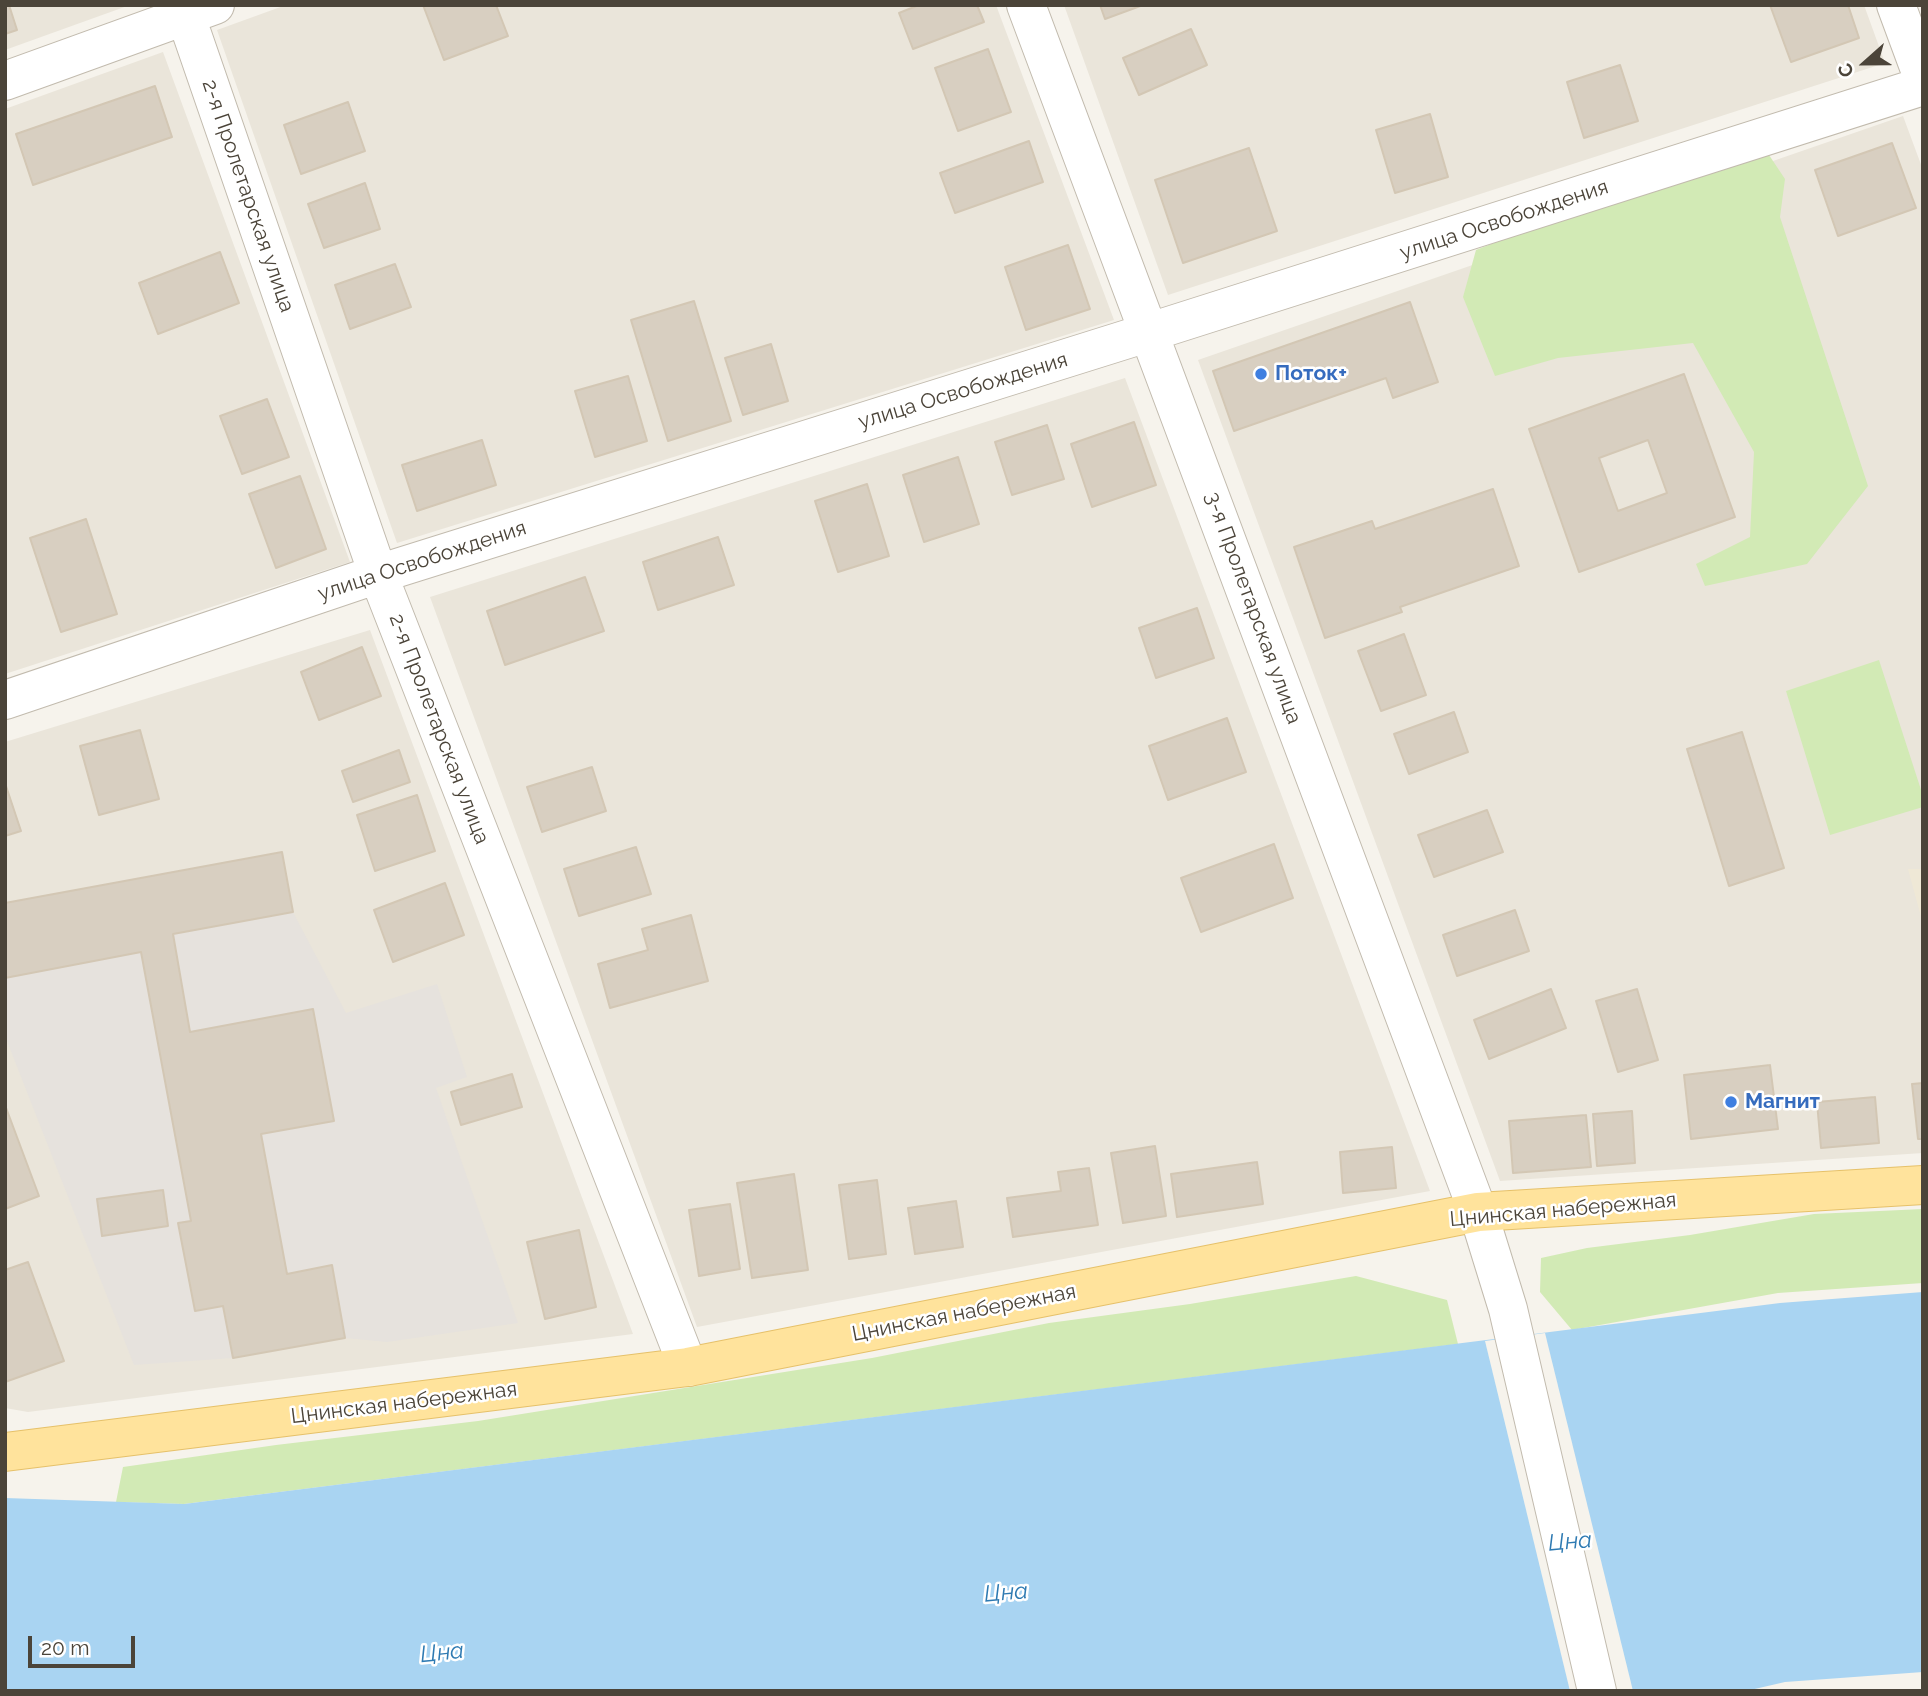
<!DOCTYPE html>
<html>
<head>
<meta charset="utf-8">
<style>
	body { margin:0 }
	#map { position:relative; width:1928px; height:1696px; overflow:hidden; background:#f6f3ec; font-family:Raleway,sans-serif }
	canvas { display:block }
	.frame { position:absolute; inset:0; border:7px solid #4b4439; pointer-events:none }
	.north { position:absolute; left:1830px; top:28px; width:70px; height:70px; -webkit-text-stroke:5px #fff; paint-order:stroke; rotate:249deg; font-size:19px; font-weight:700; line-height:28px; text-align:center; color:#4b4439 }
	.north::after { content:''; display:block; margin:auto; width:24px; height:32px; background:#4b4439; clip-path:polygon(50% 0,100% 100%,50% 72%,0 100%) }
	.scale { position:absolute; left:28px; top:1636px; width:107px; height:32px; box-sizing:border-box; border:4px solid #4b4439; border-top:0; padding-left:9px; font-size:21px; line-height:24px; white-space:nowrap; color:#4b4439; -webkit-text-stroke:5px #fff; paint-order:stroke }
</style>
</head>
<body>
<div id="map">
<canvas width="1928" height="1696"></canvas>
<div class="frame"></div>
<div class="north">С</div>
<div class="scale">20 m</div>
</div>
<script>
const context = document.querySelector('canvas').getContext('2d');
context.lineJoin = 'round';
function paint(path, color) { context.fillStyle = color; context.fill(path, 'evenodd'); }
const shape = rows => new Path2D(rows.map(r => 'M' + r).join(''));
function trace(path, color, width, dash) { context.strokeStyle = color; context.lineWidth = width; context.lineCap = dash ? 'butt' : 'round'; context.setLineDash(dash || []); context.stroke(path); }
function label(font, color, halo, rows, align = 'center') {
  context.font = font + ' Raleway,sans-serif'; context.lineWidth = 5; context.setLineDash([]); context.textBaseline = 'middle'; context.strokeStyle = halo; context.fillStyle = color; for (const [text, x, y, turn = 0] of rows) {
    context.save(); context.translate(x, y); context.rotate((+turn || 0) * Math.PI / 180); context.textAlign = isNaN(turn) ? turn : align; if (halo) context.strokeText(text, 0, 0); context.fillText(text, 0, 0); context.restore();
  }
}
paint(shape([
	[5,5,130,5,5,50],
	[286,5,996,5,1114,320,397,543,217,30],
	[1064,5,1864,5,1885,63,1168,295],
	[163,52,350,562,5,674,5,109],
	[1903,116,1923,170,1923,1153,1500,1181,1198,360],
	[1125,378,1430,1191,697,1327,430,597],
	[370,630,633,1334,28,1412,5,1408,5,742]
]), '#eae5da');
paint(shape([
	[282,852,293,912,346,1013,437,984,467,1077,436,1088,518,1323,387,1342,345,1338,233,1358,134,1365,5,1036,5,903]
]), '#e6e2dd');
paint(shape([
	[1908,869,1923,869,1923,924]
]), '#efe8d6');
paint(shape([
	[1767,152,1785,179,1780,217,1868,486,1807,564,1705,586,1696,564,1750,537,1754,452,1693,343,1558,358,1495,376,1463,297,1476,250,1567,214],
	[1879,660,1923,796,1923,807,1830,835,1786,691],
	[1923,1209,1923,1283,1778,1293,1572,1330,1540,1292,1541,1258,1587,1248,1690,1235,1814,1214],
	[1356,1276,1447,1300,1458,1344,184,1504,116,1502,123,1467,276,1445,478,1421,872,1358,1049,1323,1190,1304]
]), '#d2eab5');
paint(shape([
	[1923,1292,1923,1672,1785,1682,1746,1691,5,1691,5,1498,184,1504,1780,1303]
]), '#a9d4f2');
paint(shape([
	[1545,1333,1633,1691,1570,1691,1485,1341]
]), '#f6f3ec');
const building = shape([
	[5,5,9,5,17,30,5,34,5,5],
	[423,5,496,5,508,36,444,60,423,5],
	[919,5,977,5,984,22,913,49,899,13,919,5],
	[1100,5,1143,5,1105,19,1100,5],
	[1770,5,1848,5,1859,38,1791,62,1770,5],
	[1191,29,1207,65,1139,95,1123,58,1191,29],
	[988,49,1011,112,958,131,935,68,988,49],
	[1620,65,1638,121,1584,138,1567,82,1620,65],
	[155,86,172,137,33,185,16,134,155,86],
	[348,102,365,151,301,174,284,125,348,102],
	[1430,114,1448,177,1395,193,1376,130,1430,114],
	[1029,141,1043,182,955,213,940,173,1029,141],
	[1892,143,1916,208,1838,236,1815,170,1892,143],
	[1249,148,1277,231,1183,263,1155,180,1249,148],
	[365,183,380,229,324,248,308,204,365,183],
	[1068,245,1090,309,1026,330,1005,267,1068,245],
	[220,252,239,303,158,334,139,283,220,252],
	[395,264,411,307,350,329,335,285,395,264],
	[694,301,731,421,668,441,631,320,694,301],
	[1410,302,1438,382,1393,398,1386,378,1234,431,1213,371,1410,302],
	[771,344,788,401,743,415,725,358,771,344],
	[1684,374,1735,517,1579,572,1529,429,1684,374],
	[1648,440,1667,493,1618,511,1599,458,1648,440],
	[628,376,647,441,595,457,575,391,628,376],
	[267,399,289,457,242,474,220,416,267,399],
	[1134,422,1156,485,1092,507,1071,444,1134,422],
	[1047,425,1064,479,1012,495,995,442,1047,425],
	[482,440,496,485,417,511,402,465,482,440],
	[958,457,979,524,924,542,903,475,958,457],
	[300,476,326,549,276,568,249,494,300,476],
	[867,484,889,556,838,572,815,501,867,484],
	[1493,489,1519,566,1400,607,1402,612,1325,638,1294,547,1372,521,1375,529,1493,489],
	[86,519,117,614,61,632,30,538,86,519],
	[718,537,734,585,658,610,643,562,718,537],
	[585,577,604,631,505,665,487,611,585,577],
	[1197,608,1214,658,1156,678,1139,628,1197,608],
	[1404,634,1426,695,1381,711,1358,651,1404,634],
	[362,647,381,696,319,720,301,672,362,647],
	[1454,712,1468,752,1409,774,1394,734,1454,712],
	[1227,718,1246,772,1168,800,1149,746,1227,718],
	[140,730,159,799,99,815,80,746,140,730],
	[1742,732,1784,868,1729,886,1687,749,1742,732],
	[399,750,410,782,353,802,342,771,399,750],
	[592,767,606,811,542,832,527,787,592,767],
	[5,783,21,831,5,836,5,783],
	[417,795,435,851,375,871,357,815,417,795],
	[1487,810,1503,852,1434,877,1418,835,1487,810],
	[1274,844,1293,898,1201,932,1181,878,1274,844],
	[636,847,651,894,579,916,564,869,636,847],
	[282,852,293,912,173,934,190,1032,313,1009,334,1121,261,1134,287,1274,332,1265,345,1338,233,1358,223,1306,195,1311,178,1223,191,1221,141,952,5,978,5,903,282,852],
	[445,883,464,935,393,962,374,910,445,883],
	[1515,910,1529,951,1457,976,1443,935,1515,910],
	[691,915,708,981,610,1008,598,964,648,950,642,929,691,915],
	[1551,989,1566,1028,1489,1059,1474,1020,1551,989],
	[1637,989,1658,1060,1618,1072,1596,1001,1637,989],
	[1770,1065,1778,1129,1691,1139,1684,1075,1770,1065],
	[512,1074,522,1107,461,1125,451,1092,512,1074],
	[1923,1083,1923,1139,1918,1139,1912,1084,1923,1083],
	[1875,1097,1879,1143,1821,1148,1817,1102,1875,1097],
	[5,1105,39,1196,5,1209,5,1105],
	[1632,1111,1635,1163,1597,1166,1593,1114,1632,1111],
	[1586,1115,1591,1167,1513,1173,1509,1121,1586,1115],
	[1155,1146,1166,1216,1123,1223,1111,1153,1155,1146],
	[1392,1147,1396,1188,1343,1193,1340,1152,1392,1147],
	[1257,1162,1263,1204,1177,1217,1171,1174,1257,1162],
	[1089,1168,1098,1225,1013,1237,1007,1198,1061,1191,1058,1172,1089,1168],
	[794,1174,808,1270,752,1278,737,1183,794,1174],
	[877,1180,886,1254,849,1259,839,1185,877,1180],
	[163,1190,168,1226,102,1236,97,1199,163,1190],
	[956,1201,963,1247,915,1254,908,1208,956,1201],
	[730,1204,740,1269,699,1276,689,1210,730,1204],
	[579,1230,596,1307,545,1319,527,1242,579,1230],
	[28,1262,64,1361,5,1382,5,1270,28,1262]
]);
paint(building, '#d8cfc1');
trace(building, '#d3c7b4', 2);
const minor = shape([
	[182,5,378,574,688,1367],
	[1026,5,1478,1212,1508,1309,1597,1691],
	[1896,5,1923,78],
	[5,81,215,5],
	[5,700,378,574,1150,332,1923,86]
]);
const major = shape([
	[5,1452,688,1367,1478,1212,1923,1185]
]);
trace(minor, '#c2bbae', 40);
trace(major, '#e6c16a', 40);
trace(minor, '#fff', 38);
trace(major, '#ffe39c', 38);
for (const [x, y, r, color] of [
	[1261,374,7,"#3f7fe0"],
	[1731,1102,7,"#3f7fe0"]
]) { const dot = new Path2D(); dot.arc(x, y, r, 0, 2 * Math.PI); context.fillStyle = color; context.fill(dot); trace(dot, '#fff', 2.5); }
label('21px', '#4b4439', '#fff', [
	["2-я Пролетарская улица",248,196,71],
	["улица Освобождения",1504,220,-18],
	["улица Освобождения",963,391,-17],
	["улица Освобождения",422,561,-18],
	["3-я Пролетарская улица",1253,608,70],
	["2-я Пролетарская улица",439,729,69],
	["Цнинская набережная",1563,1210,-5],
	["Цнинская набережная",964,1313,-11],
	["Цнинская набережная",404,1403,-7]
]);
label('bold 21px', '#366cbe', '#fff', [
	["Поток+",1275,374],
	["Магнит",1745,1102]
], 'left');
label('italic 23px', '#2e7ab2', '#fff', [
	["Цна",1570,1542,-5],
	["Цна",1006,1593,-5],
	["Цна",442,1653,-6]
]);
</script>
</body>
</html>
